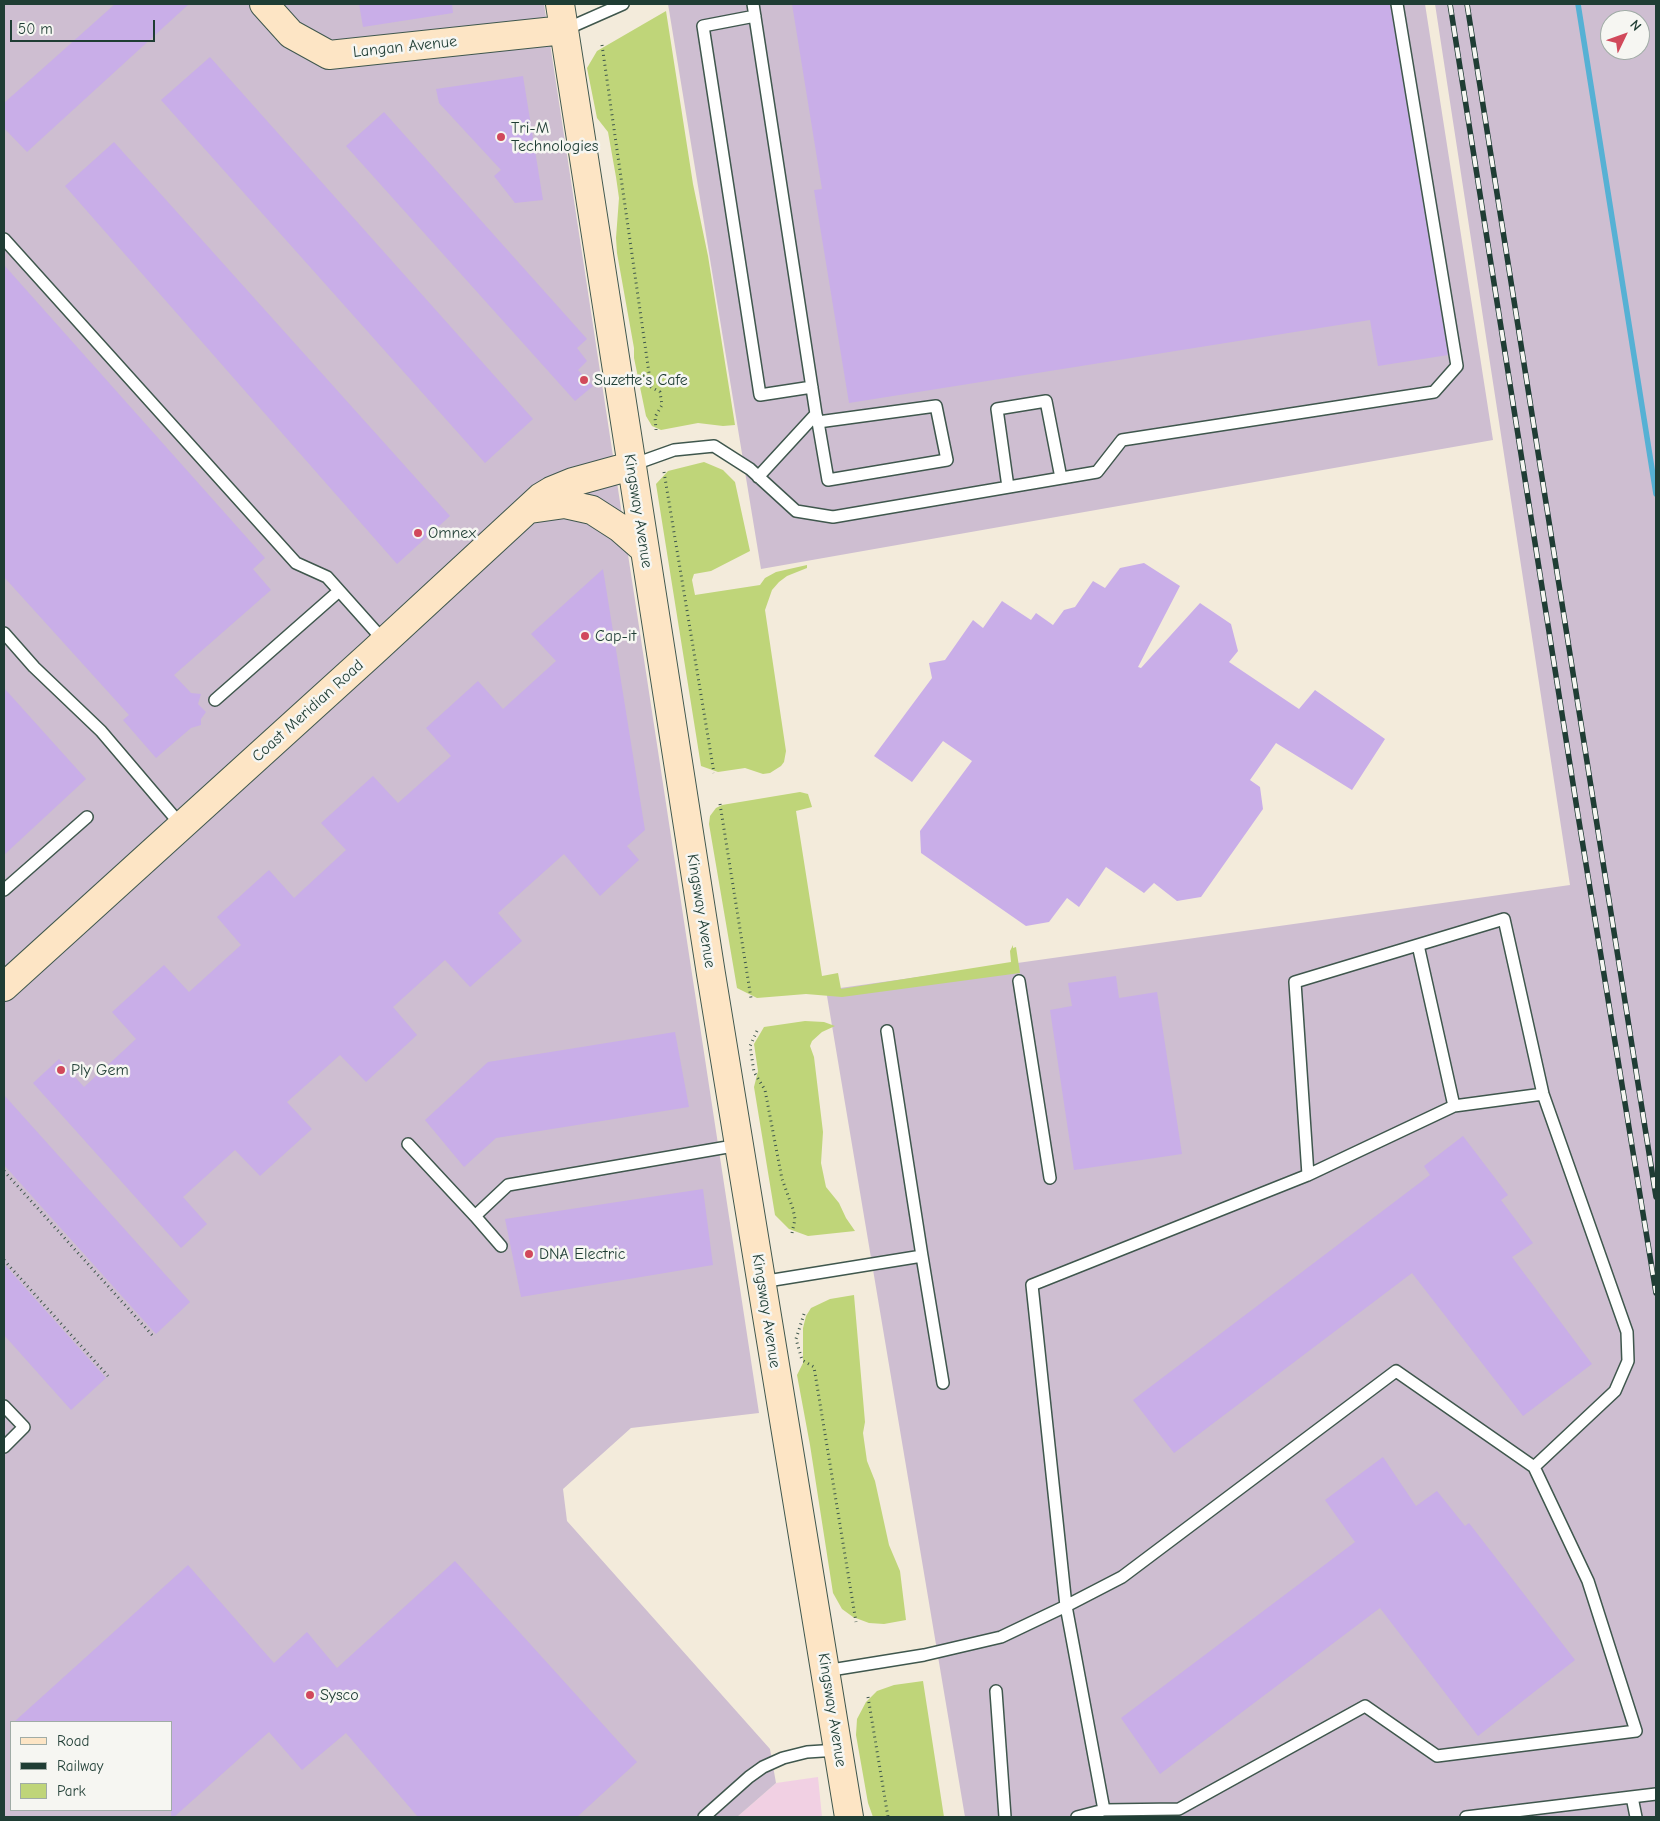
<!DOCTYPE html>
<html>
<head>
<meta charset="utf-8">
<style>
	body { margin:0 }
	#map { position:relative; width:1660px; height:1821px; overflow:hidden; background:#f3ebdb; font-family:"Comic Neue",sans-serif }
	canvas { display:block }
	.frame { position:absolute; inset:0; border:5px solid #1f3d34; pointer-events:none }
	.legend { position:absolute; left:10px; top:1721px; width:162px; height:90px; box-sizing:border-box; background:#f6f6f2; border:1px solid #a0aca6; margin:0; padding:6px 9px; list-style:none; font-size:15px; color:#1f3d34 }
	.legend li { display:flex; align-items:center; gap:10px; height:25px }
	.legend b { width:25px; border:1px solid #a0aca6 }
	.north { position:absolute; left:1600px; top:10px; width:50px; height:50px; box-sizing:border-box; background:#f6f6f2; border:1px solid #a0aca6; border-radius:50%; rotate:48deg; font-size:14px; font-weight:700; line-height:20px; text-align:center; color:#1f3d34 }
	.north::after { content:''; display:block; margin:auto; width:18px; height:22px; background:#d1495b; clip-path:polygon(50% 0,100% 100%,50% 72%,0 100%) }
	.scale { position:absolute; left:10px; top:20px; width:145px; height:22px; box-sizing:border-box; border:2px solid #1f3d34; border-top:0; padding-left:6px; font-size:15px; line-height:18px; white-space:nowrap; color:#1f3d34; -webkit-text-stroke:4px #f6f6f2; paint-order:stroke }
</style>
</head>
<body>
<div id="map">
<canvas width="1660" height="1821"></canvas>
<div class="frame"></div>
<ul class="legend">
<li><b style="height:6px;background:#fde5c5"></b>Road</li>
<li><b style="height:6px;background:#1f3d34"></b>Railway</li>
<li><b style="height:14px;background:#bfd579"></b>Park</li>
</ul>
<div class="north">N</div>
<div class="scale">50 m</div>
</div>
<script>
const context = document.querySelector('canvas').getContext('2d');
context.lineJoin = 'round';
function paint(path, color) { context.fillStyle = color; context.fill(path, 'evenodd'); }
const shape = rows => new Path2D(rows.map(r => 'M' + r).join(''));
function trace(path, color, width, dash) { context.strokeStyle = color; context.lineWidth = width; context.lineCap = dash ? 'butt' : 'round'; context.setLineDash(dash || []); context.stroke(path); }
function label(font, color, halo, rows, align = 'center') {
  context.font = font + ' "Comic Neue",sans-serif'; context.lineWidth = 5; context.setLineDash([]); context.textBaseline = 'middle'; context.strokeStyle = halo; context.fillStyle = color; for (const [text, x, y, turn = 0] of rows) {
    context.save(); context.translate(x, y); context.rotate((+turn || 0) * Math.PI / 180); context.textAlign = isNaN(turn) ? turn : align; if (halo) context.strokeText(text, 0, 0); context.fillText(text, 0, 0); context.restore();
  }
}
paint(shape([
	[818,1777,822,1817,737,1817,776,1783]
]), '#f1d0e3');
paint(shape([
	[4,4,544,4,759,1413,631,1428,563,1489,567,1521,770,1749,776,1783,737,1817,4,1817],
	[11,1722,171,1722,171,1810,11,1810],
	[668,4,1425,4,1493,440,761,569],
	[1435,4,1656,4,1656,1817,965,1817,826,990,1570,885],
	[1610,20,1640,20,1640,50,1610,50]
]), '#cebed1');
paint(shape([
	[666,11,693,184,708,256,735,425,723,426,698,423,661,430,652,426,646,416,634,358,634,348,617,253,616,238,619,198,616,177,608,132,597,118,587,68,597,51],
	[704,462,723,470,735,482,750,551,711,571,694,574,692,580,695,595,760,585,765,578,776,572,807,565,807,568,787,576,779,582,772,590,765,610,786,751,784,762,781,766,770,773,763,774,745,768,718,772,701,766,656,484,668,471],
	[800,792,808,794,812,807,796,811,822,976,838,973,841,989,1011,962,1010,951,1013,945,1013,948,1016,947,1020,973,842,997,806,994,757,998,737,988,709,824,710,816,716,808,722,805],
	[805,1021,824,1022,835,1026,822,1032,812,1041,810,1046,814,1057,823,1132,821,1163,826,1187,839,1203,846,1218,855,1231,808,1236,789,1229,775,1215,754,1087,758,1071,754,1044,764,1027],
	[854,1295,865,1422,863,1433,867,1461,875,1481,889,1545,900,1571,906,1620,884,1624,869,1623,853,1617,842,1609,833,1593,810,1445,797,1375,803,1363,803,1328,806,1316,811,1308,830,1299],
	[923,1681,944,1817,873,1817,868,1803,856,1735,857,1719,866,1702,877,1691,894,1685]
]), '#bfd579');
trace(shape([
	[1578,4,1656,494]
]), '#56b1d4', 5.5);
paint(shape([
	[115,4,189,4,27,152,4,128,4,103],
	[359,4,452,4,453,13,363,27],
	[792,4,1390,4,1448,355,1378,366,1370,320,849,403,814,190,822,189],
	[210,57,533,419,485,463,161,100],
	[523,76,543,200,515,203,494,176,501,170,439,103,436,89],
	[384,112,587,339,577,348,587,361,578,370,593,386,575,401,346,146],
	[114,142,450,516,397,564,65,186],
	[4,265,265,558,253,569,271,590,174,675,191,693,201,694,198,704,206,712,201,719,201,725,191,728,156,758,123,720,129,715,4,577],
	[1144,563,1180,586,1138,667,1141,668,1200,603,1231,624,1238,651,1229,662,1299,709,1315,690,1385,739,1352,790,1276,743,1250,780,1260,787,1263,809,1201,897,1177,901,1154,883,1144,893,1106,867,1079,907,1067,898,1049,922,1026,926,921,853,920,831,972,761,943,741,912,782,874,756,932,678,929,663,945,660,973,620,983,628,1002,601,1031,620,1036,613,1053,625,1064,610,1075,607,1093,581,1105,588,1120,568],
	[603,569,645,830,627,846,639,860,600,896,564,854,498,913,522,941,470,987,445,960,393,1007,417,1035,366,1082,340,1055,287,1102,312,1129,260,1176,235,1150,183,1197,207,1224,181,1248,33,1083,59,1059,84,1087,136,1039,112,1012,164,965,189,992,241,945,217,917,269,870,294,898,346,850,321,823,373,776,398,803,451,756,426,728,478,681,503,709,556,661,531,634],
	[4,688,86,779,4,855],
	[1116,976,1119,998,1157,992,1182,1154,1074,1170,1050,1010,1072,1006,1068,983],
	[675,1032,689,1107,496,1138,464,1167,425,1120,488,1062],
	[4,1095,190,1302,156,1334,4,1165],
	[1463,1136,1508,1195,1501,1200,1533,1243,1512,1257,1592,1364,1523,1416,1412,1273,1174,1453,1133,1400,1430,1175,1424,1166],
	[703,1189,713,1265,521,1297,505,1219],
	[4,1264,106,1378,71,1410,4,1335],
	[1383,1457,1416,1506,1437,1491,1465,1526,1469,1523,1575,1660,1478,1736,1380,1608,1160,1774,1121,1718,1355,1542,1325,1500],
	[455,1561,637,1762,577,1817,418,1817,346,1733,302,1770,269,1732,174,1817,171,1817,171,1722,14,1722,188,1565,274,1663,307,1632,337,1668]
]), '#c9aee8');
const lane = shape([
	[753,4,816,414,758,477],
	[755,16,703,26,760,395,812,387],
	[564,30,623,4],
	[4,239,296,563,327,577,385,642],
	[816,414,818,422,828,480,947,460,936,406,818,422],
	[632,465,674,450,714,446,750,469,796,511,833,517,1097,472,1122,440,1434,392,1457,366,1397,4],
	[1008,487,997,409,1046,401,1061,478],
	[4,633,34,667,101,731,181,825],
	[215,700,339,591],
	[4,890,87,817],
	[1418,945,1454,1106],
	[1019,981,1050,1178],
	[408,1144,475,1216,508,1185,739,1145],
	[1308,1175,1454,1106,1543,1094],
	[475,1216,501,1246],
	[922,1256,943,1383],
	[761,1282,922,1256,887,1031],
	[4,1406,24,1427,4,1447],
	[825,1671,924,1655,1001,1637,1066,1606,1122,1577,1396,1371,1534,1467,1588,1581,1636,1731,1437,1756,1365,1706,1179,1809,1104,1810,1066,1606,1032,1285,1308,1175,1295,982,1504,919,1543,1094,1627,1332,1628,1361,1615,1391,1534,1467],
	[996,1691,1005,1817],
	[1632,1797,1636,1817],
	[704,1817,749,1777,763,1767,783,1758,807,1752,838,1750],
	[1077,1817,1104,1810],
	[1466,1817,1656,1794]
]);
const secondary = shape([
	[264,4,291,34,329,55,564,30],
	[560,4,711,974,849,1817],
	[530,509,565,504,592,510,620,528,644,549],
	[4,987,372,653,541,497,551,491,573,482,631,466]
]);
trace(lane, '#3f574d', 14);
trace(secondary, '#3f574d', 30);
trace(shape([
	[602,45,651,387,660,392,662,405,655,417,656,430],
	[664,472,714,773],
	[720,804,751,998],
	[757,1031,750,1046,754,1072,765,1090,782,1179,793,1209,795,1219,792,1233],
	[4,1171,153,1336],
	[4,1260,108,1376],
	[804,1314,796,1339,802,1360,814,1367,856,1622],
	[868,1697,888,1817]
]), '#3f574d', 3, [1, 4]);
trace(lane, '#fff', 11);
trace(secondary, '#fde5c5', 28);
const rail = shape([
	[1450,4,1577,809,1656,1293],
	[1467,4,1656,1197]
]);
trace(rail, '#1f3d34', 5.5);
trace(rail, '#f6f6f2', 4, [11]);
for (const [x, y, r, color] of [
	[501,137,5,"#d1495b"],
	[584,380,5,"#d1495b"],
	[418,533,5,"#d1495b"],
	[585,636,5,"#d1495b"],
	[61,1070,5,"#d1495b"],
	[529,1254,5,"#d1495b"],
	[310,1695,5,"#d1495b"]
]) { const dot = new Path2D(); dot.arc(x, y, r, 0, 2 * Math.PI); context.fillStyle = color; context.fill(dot); trace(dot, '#f6f6f2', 2); }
label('16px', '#1f3d34', '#f6f6f2', [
	["Langan Avenue",405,47,-6],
	["Kingsway Avenue",638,511,81],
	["Coast Meridian Road",308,711,-42],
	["Kingsway Avenue",701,911,81],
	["Kingsway Avenue",766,1311,81],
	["Kingsway Avenue",832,1710,81]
]);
label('16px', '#1f3d34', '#f6f6f2', [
	["Tri-M",511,128],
	["Technologies",511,146],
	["Suzette's Cafe",594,380],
	["Omnex",428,533],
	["Cap-it",595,636],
	["Ply Gem",71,1070],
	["DNA Electric",539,1254],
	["Sysco",320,1695]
], 'left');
</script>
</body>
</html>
